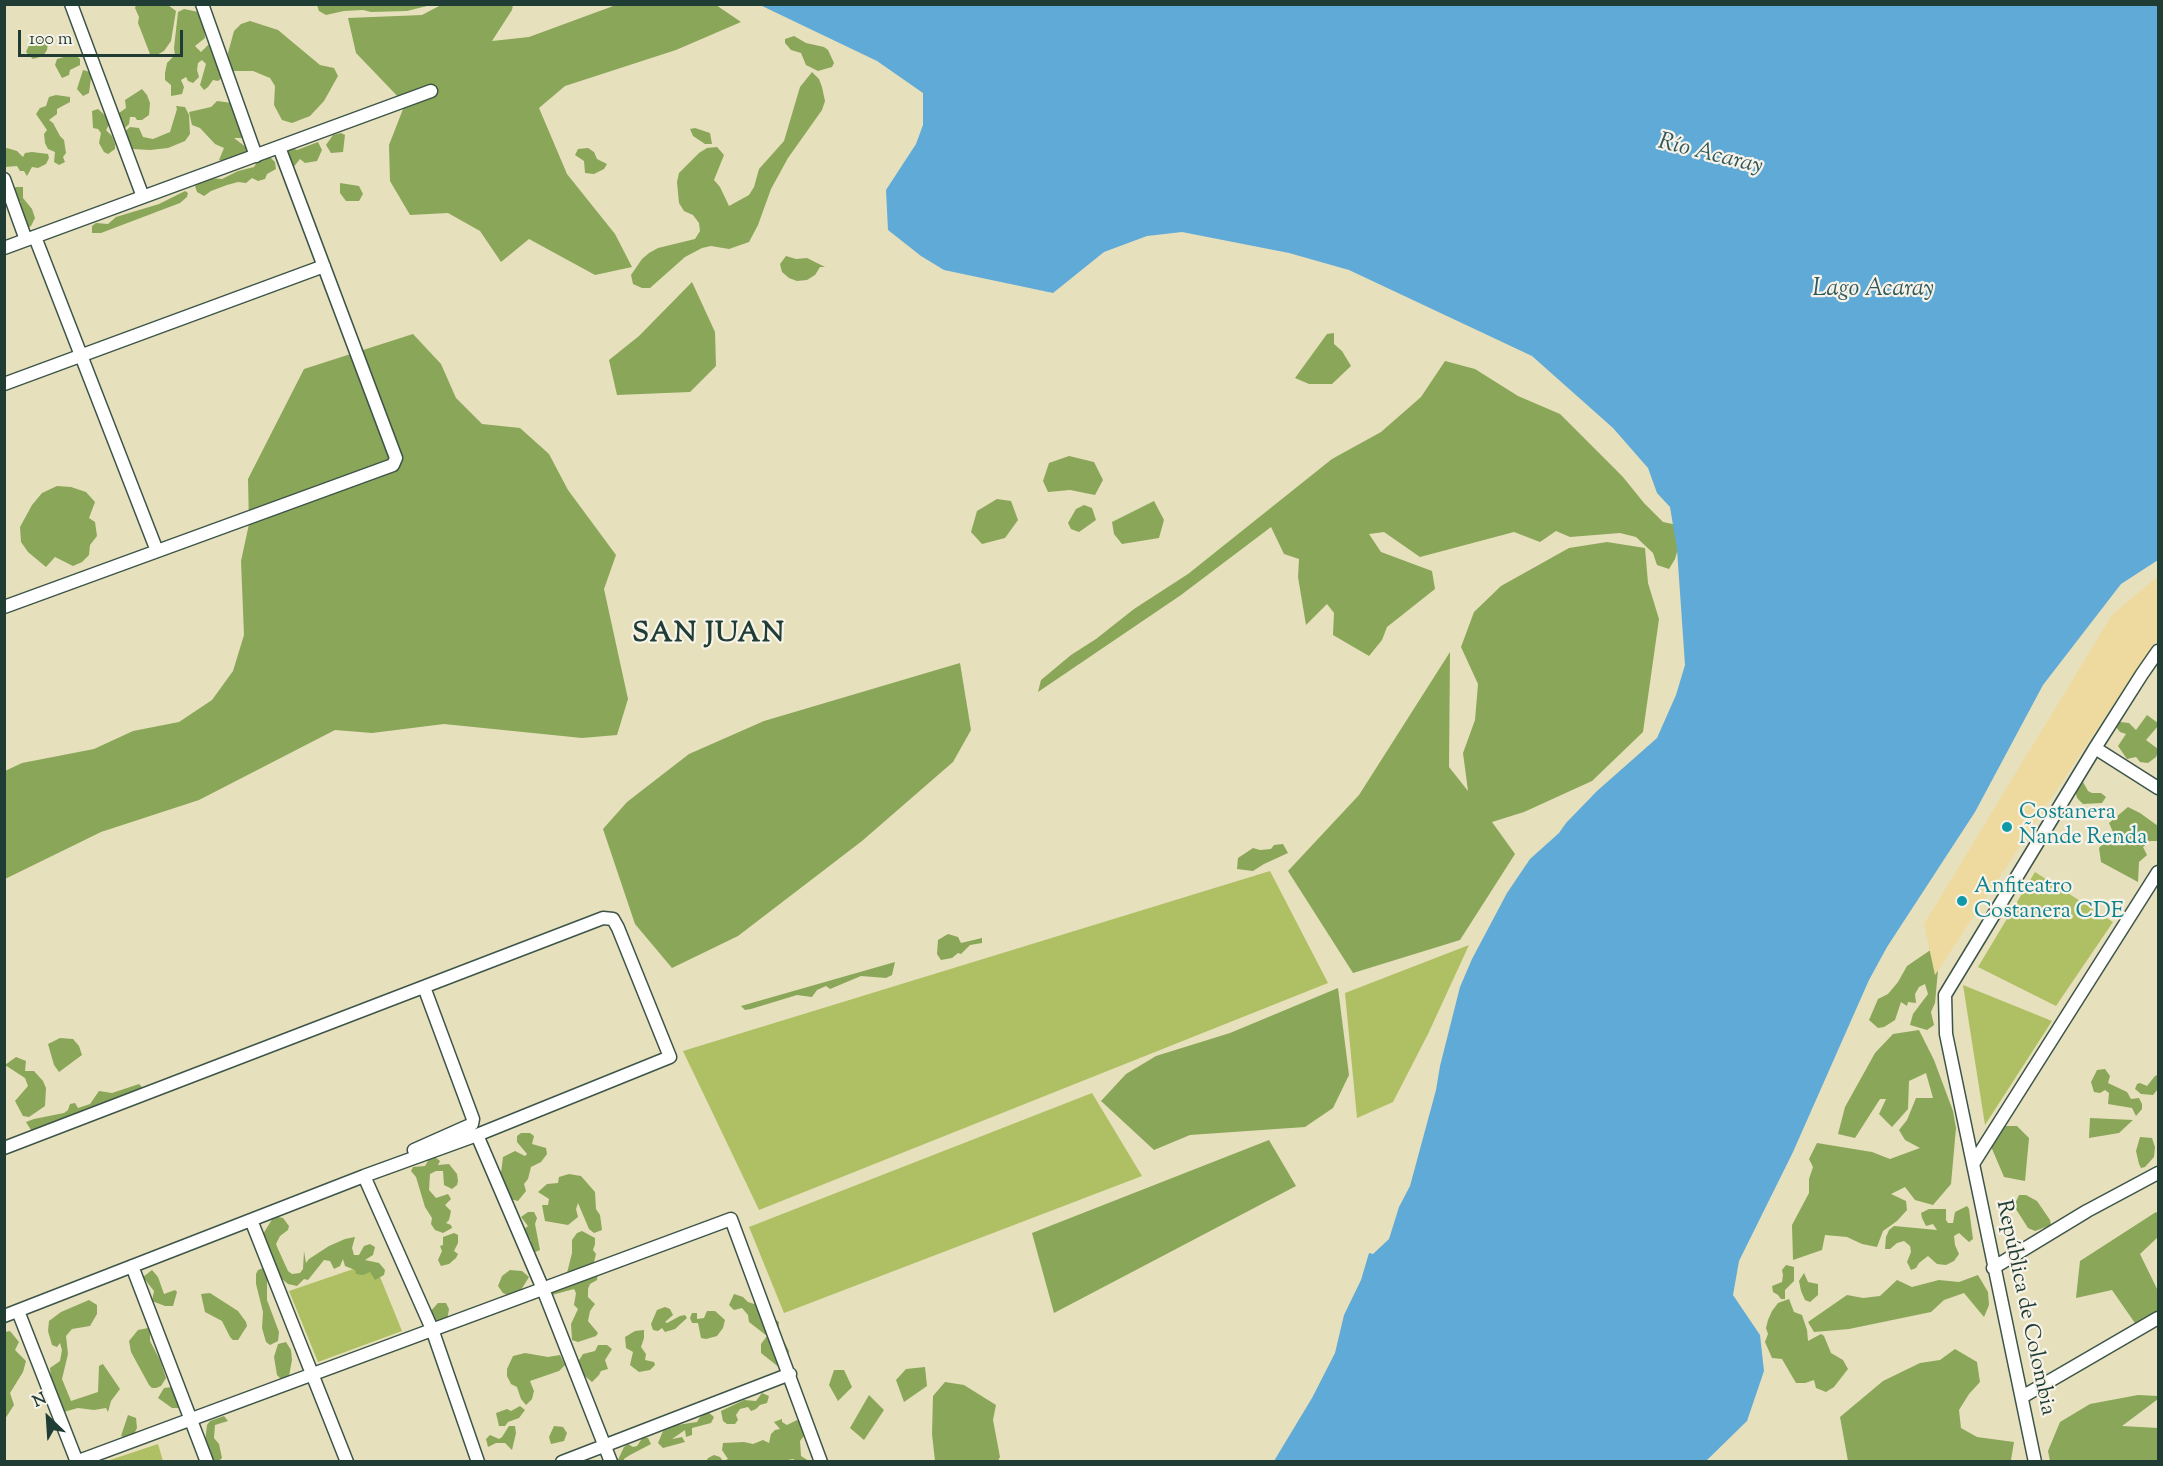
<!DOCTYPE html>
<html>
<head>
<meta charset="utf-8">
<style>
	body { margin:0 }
	#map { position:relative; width:2163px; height:1466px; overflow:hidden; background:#e6e0bc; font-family:"Sorts Mill Goudy",serif }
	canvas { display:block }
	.frame { position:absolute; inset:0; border:6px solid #1f3d34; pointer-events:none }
	.north { position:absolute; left:18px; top:1388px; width:60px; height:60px; -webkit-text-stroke:4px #f7f3e8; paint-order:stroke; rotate:335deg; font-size:16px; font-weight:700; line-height:24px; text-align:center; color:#1f3d34 }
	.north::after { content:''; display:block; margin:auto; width:21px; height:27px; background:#1f3d34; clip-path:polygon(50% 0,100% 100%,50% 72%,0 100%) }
	.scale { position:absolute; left:18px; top:30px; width:165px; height:27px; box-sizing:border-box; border:3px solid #1f3d34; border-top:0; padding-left:8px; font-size:18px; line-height:21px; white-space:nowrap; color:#1f3d34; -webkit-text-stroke:4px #f7f3e8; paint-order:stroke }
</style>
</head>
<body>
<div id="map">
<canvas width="2163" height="1466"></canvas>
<div class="frame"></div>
<div class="north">N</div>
<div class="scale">100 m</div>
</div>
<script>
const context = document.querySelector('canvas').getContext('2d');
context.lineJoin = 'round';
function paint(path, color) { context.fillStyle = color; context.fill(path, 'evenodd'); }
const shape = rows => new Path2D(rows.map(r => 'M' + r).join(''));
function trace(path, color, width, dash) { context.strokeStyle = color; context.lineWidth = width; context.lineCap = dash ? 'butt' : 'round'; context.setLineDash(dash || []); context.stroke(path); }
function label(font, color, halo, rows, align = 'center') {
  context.font = font + ' "Sorts Mill Goudy",serif'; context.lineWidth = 4.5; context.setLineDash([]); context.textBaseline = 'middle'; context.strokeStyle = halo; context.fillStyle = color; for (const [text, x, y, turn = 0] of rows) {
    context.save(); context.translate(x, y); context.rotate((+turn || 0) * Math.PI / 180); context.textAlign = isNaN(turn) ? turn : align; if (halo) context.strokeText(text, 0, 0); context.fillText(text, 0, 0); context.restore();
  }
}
paint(shape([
	[1270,871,1328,983,759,1210,683,1051],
	[2035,872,2113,922,2056,1006,1978,967],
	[1469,945,1428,1034,1393,1102,1357,1118,1345,993],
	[1963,985,2052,1021,1985,1125],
	[1092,1093,1142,1176,784,1313,749,1227],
	[374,1262,402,1331,318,1362,289,1291],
	[158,1444,163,1461,104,1462]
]), '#aec063');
paint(shape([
	[136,5,168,5,176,11,171,41,164,51,155,56,150,54,138,23,139,17,135,8],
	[317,5,317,4,431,5,407,11,371,12,363,10,344,11,326,15,319,11],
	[441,5,513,5,512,10,492,41,529,37,616,5,716,5,741,22,676,50,565,86,539,108,567,174,615,234,632,267,595,275,529,239,501,262,480,231,448,213,410,215,390,181,389,145,405,104,356,53,348,18,422,15],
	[184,9,203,13,205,38,195,46,201,52,211,42,223,77,218,81,213,80,208,87,204,90,200,85,206,64,202,60,198,63,197,70,199,77,193,83,188,81,186,77,181,80,184,87,182,94,171,96,171,85,165,80,165,73,167,63,175,55,174,48,178,12],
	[250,21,278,30,320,65,334,68,338,76,324,101,310,116,292,123,282,120,274,105,275,86,270,78,253,71,232,71,229,63,228,53,234,31,241,24],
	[794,36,806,43,824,47,828,50,834,63,832,67,818,71,806,65,801,53,791,50,785,43,785,39],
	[44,38,48,43,47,50,43,56,33,59,26,52,30,43],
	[74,54,80,59,80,65,70,70,69,75,62,78,55,65,57,59],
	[83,70,90,72,91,78,89,93,83,96,77,89],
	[812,72,819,79,822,87,825,101,822,110,788,158,771,189,758,225,749,242,729,249,711,246,702,248,685,257,650,288,642,288,633,284,631,275,642,259,649,253,658,248,695,239,700,231,699,223,693,215,684,211,679,203,677,182,679,173,699,153,707,148,717,147,724,155,714,180,720,187,729,206,749,195,754,187,759,169,784,141,800,87],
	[142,89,147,95,150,103,149,115,142,120,137,120,135,117,130,117,129,124,125,128,121,128,119,113,126,108,125,100],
	[56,95,70,97,70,102,57,109,57,114,49,120,53,123,60,136,64,140,66,153,63,157,65,162,59,165,54,162,55,152,48,149,45,143,44,134,47,130,36,114,40,108,46,106,49,97],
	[217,101,232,103,244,138,234,138,251,151,228,162,219,160,224,148,215,144,200,128,192,125,189,112,211,107],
	[176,106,185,107,189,115,190,134,185,141,168,148,150,150,133,149,126,141,123,133,130,127,139,128,143,137,153,139,170,132,177,109],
	[98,109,108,118,109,125,106,130,112,136,115,144,115,149,108,154,104,152,99,143,101,133,98,129,93,128,92,111],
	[695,128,710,133,712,144,705,144,693,136,690,129],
	[341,133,345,135,343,152,331,153,326,145,333,135],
	[318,142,322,150,317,161,305,163,300,159,292,169,286,152,292,148,297,150],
	[7,148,17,151,23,157,25,153,32,152,48,154,49,158,46,164,38,168,32,167,27,176,24,171,20,171,17,166,5,167,5,149],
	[588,148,594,152,597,159,607,164,604,169,594,174,585,173,584,161,575,155,578,149],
	[270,157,275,162,276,169,267,174,265,179,258,181,252,178,246,183,238,182,227,185,211,191,204,196,197,192,195,186,201,179,209,178,222,179,238,171,254,167,257,162],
	[340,183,359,186,363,194,359,201,346,201,340,193],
	[16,187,23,187,23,198,32,209,35,218,31,226,26,229,18,206,21,202,15,198,13,189],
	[185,191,188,193,187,197,180,203,101,233,92,233,92,226,96,223,108,224,116,217,159,204],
	[786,256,796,259,807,258,825,267,820,267,815,275,807,280,797,281,789,278,782,272,780,264],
	[692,282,715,332,716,366,690,392,617,395,609,360,639,336],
	[1334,333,1334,344,1342,351,1351,366,1332,384,1309,384,1295,378,1327,334],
	[413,334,441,364,456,398,482,424,520,428,549,454,568,490,616,555,604,589,628,699,617,735,582,738,444,724,372,733,335,730,199,800,101,832,5,879,5,771,22,763,94,749,133,731,179,722,212,700,233,671,244,635,241,561,249,524,248,479,304,369],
	[1445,361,1475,369,1518,396,1560,414,1623,477,1644,503,1663,522,1677,525,1680,542,1675,559,1669,569,1657,565,1653,553,1636,537,1620,533,1570,537,1556,531,1540,542,1514,532,1420,557,1384,532,1369,534,1381,552,1432,571,1435,589,1387,627,1382,640,1369,656,1333,635,1334,613,1327,604,1306,625,1298,577,1299,559,1284,554,1271,527,1181,595,1038,692,1041,680,1071,655,1096,639,1134,609,1188,574,1332,459,1381,432,1421,397],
	[1069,456,1094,462,1103,480,1095,495,1070,490,1048,492,1043,481,1049,463],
	[57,486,71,487,86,492,95,502,89,518,95,522,97,536,90,545,89,555,82,562,73,566,55,557,46,567,28,552,21,542,20,527,32,505,42,493],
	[997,499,1011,501,1018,520,1005,538,982,544,971,532,977,511],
	[1154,501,1164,520,1159,538,1122,544,1114,534,1112,522],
	[1084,505,1092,508,1096,520,1079,532,1071,529,1068,523,1076,509],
	[1607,542,1645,548,1648,583,1659,619,1643,732,1592,781,1524,812,1492,822,1515,854,1460,940,1353,973,1288,871,1359,795,1450,652,1449,767,1468,791,1463,753,1475,720,1478,684,1461,647,1474,612,1501,586,1569,548],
	[960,663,971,730,953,762,862,841,738,936,672,968,635,924,603,829,627,802,689,754,764,721],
	[2147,715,2158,723,2158,726,2146,740,2158,749,2158,752,2156,757,2148,763,2140,762,2136,757,2127,759,2118,746,2126,734,2120,732,2116,727,2120,722,2129,723,2136,730],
	[2077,782,2083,782,2088,791,2092,793,2101,793,2106,797,2102,803,2083,804,2077,798,2074,786],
	[2128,807,2140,813,2158,826,2158,841,2150,841,2143,847,2147,855,2139,862,2138,882,2101,862,2099,848,2113,832,2109,823],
	[1283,844,1288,853,1264,864,1253,871,1237,869,1238,858,1253,848,1260,850,1271,849,1274,845],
	[948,934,958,937,961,943,982,938,982,943,970,945,961,954,958,953,952,958,941,960,937,954,938,940],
	[1932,949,1938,970,1935,1003,1931,1012,1934,1025,1927,1030,1910,1025,1913,1014,1928,994,1925,984,1919,987,1915,994,1916,1003,1908,1002,1907,1006,1901,1002,1895,1020,1884,1027,1878,1028,1869,1020,1878,999,1888,994,1898,982,1907,966],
	[895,962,892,975,886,978,861,976,830,989,826,986,817,990,812,997,797,995,751,1009,745,1010,741,1006],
	[1338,988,1349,1075,1333,1108,1305,1127,1190,1135,1154,1150,1101,1101,1126,1074,1156,1056,1230,1033],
	[1919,1030,1934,1060,1953,1111,1956,1128,1951,1184,1933,1205,1915,1200,1905,1187,1891,1194,1906,1201,1907,1210,1897,1221,1883,1231,1877,1247,1862,1244,1847,1237,1825,1235,1822,1250,1793,1260,1792,1225,1809,1193,1809,1179,1813,1167,1809,1159,1817,1143,1872,1152,1890,1159,1920,1148,1905,1140,1899,1130,1907,1120,1916,1098,1933,1098,1926,1073,1909,1081,1908,1109,1892,1127,1879,1114,1886,1099,1880,1099,1855,1138,1838,1134,1845,1107,1875,1053,1893,1034],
	[60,1038,73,1039,79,1046,82,1055,59,1072,54,1065,48,1044],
	[16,1057,26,1061,25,1071,34,1071,43,1081,46,1088,45,1106,29,1117,23,1116,15,1101,28,1086,25,1078,5,1065],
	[2105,1069,2110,1076,2108,1083,2127,1092,2131,1099,2139,1098,2142,1104,2142,1109,2136,1116,2132,1108,2108,1104,2109,1093,2105,1090,2100,1093,2094,1092,2091,1082,2097,1070],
	[2158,1075,2158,1089,2153,1095,2141,1094,2135,1089,2137,1084,2140,1083,2147,1086,2155,1076],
	[139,1084,143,1088,103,1106,55,1121,42,1130,31,1130,26,1122,34,1119,64,1113,68,1110,70,1104,75,1103,78,1108,90,1104,99,1091,112,1093],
	[2090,1118,2133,1120,2119,1133,2089,1138],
	[2003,1126,2017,1126,2029,1138,2025,1181,2004,1177,1990,1144],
	[521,1133,530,1133,534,1136,532,1144,546,1148,547,1154,541,1162,531,1167,528,1179,524,1184,526,1191,518,1201,510,1199,501,1173,503,1157,515,1151,525,1156,527,1154,517,1142,517,1136],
	[2140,1137,2152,1138,2155,1147,2154,1157,2145,1167,2141,1168,2139,1164,2136,1151],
	[1269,1140,1296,1186,1054,1313,1032,1233],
	[435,1157,440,1161,438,1165,449,1164,457,1174,458,1181,457,1185,452,1189,444,1185,443,1171,436,1171,430,1174,429,1190,436,1198,448,1194,451,1199,445,1205,451,1211,449,1220,446,1223,451,1225,452,1228,443,1233,435,1230,431,1224,432,1218,425,1207,416,1177,411,1171,413,1167,425,1166,429,1159],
	[569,1174,581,1176,595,1192,596,1209,600,1215,602,1230,594,1233,589,1229,578,1203,576,1209,578,1217,568,1225,545,1221,542,1205,548,1205,549,1199,538,1192,547,1184,558,1183,559,1177],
	[2019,1195,2026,1195,2037,1201,2050,1220,2051,1225,2035,1231,2028,1228,2014,1206],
	[1967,1206,1969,1209,1973,1239,1969,1242,1959,1233,1954,1236,1955,1245,1959,1254,1954,1261,1946,1265,1937,1264,1928,1256,1919,1263,1916,1268,1911,1270,1907,1262,1911,1252,1910,1246,1904,1241,1897,1243,1890,1249,1885,1249,1886,1237,1889,1230,1894,1226,1937,1230,1933,1224,1926,1226,1922,1218,1921,1213,1929,1209,1946,1209,1946,1220,1948,1223,1953,1223,1955,1212],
	[528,1212,534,1212,537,1218,535,1224,540,1250,533,1253,529,1244,531,1241,524,1229,528,1226,521,1217],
	[2156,1212,2158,1214,2158,1237,2140,1254,2158,1291,2158,1313,2137,1326,2112,1290,2076,1298,2080,1261],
	[278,1217,283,1218,289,1226,288,1230,280,1236,276,1244,278,1249,288,1271,292,1274,300,1273,303,1269,304,1251,306,1263,309,1259,329,1246,345,1239,355,1237,352,1248,354,1255,359,1255,364,1246,370,1244,375,1247,373,1255,365,1260,379,1263,385,1270,384,1275,375,1280,370,1272,363,1275,356,1274,355,1270,345,1266,343,1259,340,1266,334,1269,330,1261,324,1260,308,1280,304,1279,297,1286,288,1284,277,1275,263,1234,273,1218],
	[582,1231,595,1238,595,1244,593,1250,596,1254,594,1262,589,1265,598,1271,597,1280,590,1284,588,1289,588,1297,595,1304,590,1311,588,1321,598,1333,596,1336,578,1342,572,1340,571,1324,578,1309,574,1305,576,1293,574,1289,552,1295,547,1290,550,1281,567,1273,572,1253,572,1240,577,1233],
	[454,1233,458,1235,458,1243,454,1251,458,1254,456,1258,449,1264,441,1266,438,1260,442,1251,440,1246,443,1245,443,1237],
	[1786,1265,1794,1267,1794,1281,1785,1290,1785,1299,1781,1299,1778,1295,1773,1292,1772,1286,1782,1282,1783,1275,1782,1270],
	[263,1268,267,1277,267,1300,279,1332,278,1341,270,1345,266,1342,262,1328,263,1312,256,1284,256,1274,258,1270],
	[152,1270,158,1277,164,1294,175,1290,177,1292,173,1306,165,1306,152,1301,154,1291,143,1277],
	[510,1270,522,1271,529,1277,521,1290,510,1296,503,1293,498,1286,502,1276],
	[1804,1273,1808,1282,1818,1284,1818,1295,1810,1302,1805,1300,1801,1291,1799,1281],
	[1978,1275,1988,1292,1989,1305,1984,1317,1964,1293,1944,1300,1931,1312,1849,1329,1814,1332,1808,1322,1847,1295,1863,1298,1880,1296,1897,1280,1912,1287,1939,1280,1959,1282],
	[210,1293,238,1311,246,1322,247,1326,238,1340,233,1340,230,1337,222,1321,205,1312,201,1294],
	[734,1294,743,1297,748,1302,754,1304,758,1299,771,1317,779,1322,778,1330,789,1351,787,1369,780,1368,761,1353,761,1344,767,1336,749,1322,748,1315,742,1308,734,1310,729,1305],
	[1789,1299,1794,1312,1802,1315,1807,1330,1808,1341,1821,1334,1824,1336,1831,1353,1843,1360,1848,1369,1834,1387,1826,1392,1816,1388,1814,1380,1805,1383,1796,1383,1782,1359,1772,1358,1765,1342,1768,1334,1766,1328,1768,1320,1772,1311,1778,1303],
	[89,1300,97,1305,97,1314,90,1326,72,1329,66,1336,68,1354,62,1379,71,1401,98,1392,99,1366,103,1364,120,1389,111,1401,108,1412,106,1408,94,1410,78,1408,60,1413,57,1391,51,1378,50,1368,60,1361,62,1350,60,1343,57,1347,52,1345,48,1331,49,1321,61,1312],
	[438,1303,446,1303,449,1309,447,1321,434,1322,429,1313],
	[665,1307,670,1309,673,1315,665,1322,667,1323,680,1316,685,1315,687,1318,675,1329,665,1332,662,1328,658,1331,653,1330,651,1324,657,1310],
	[707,1311,715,1311,725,1320,723,1328,717,1336,706,1339,701,1338,698,1323,692,1323,690,1318,692,1313,697,1313,697,1319,704,1318],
	[148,1328,150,1332,150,1341,160,1360,166,1378,161,1386,156,1388,152,1388,149,1385,131,1352,129,1341,138,1330],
	[644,1330,644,1338,641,1347,646,1354,645,1360,654,1362,655,1365,650,1370,639,1372,630,1365,633,1352,626,1348,625,1337,635,1331],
	[10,1331,19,1342,15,1350,26,1361,23,1372,10,1393,14,1405,5,1419,5,1332],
	[286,1342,291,1350,292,1360,289,1376,281,1379,277,1375,274,1357,278,1344],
	[598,1345,607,1345,612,1349,605,1360,608,1369,601,1371,599,1375,592,1382,580,1372,578,1362,583,1354,595,1351],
	[1955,1349,1977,1362,1980,1382,1969,1394,1959,1410,1961,1428,1977,1437,2014,1442,2011,1460,2009,1462,1848,1461,1840,1417,1883,1381,1920,1363,1940,1360],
	[525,1353,548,1357,560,1355,565,1365,559,1371,530,1381,534,1391,532,1399,526,1405,521,1399,517,1387,511,1384,507,1376,507,1369,513,1356],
	[925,1367,927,1386,904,1402,896,1380,906,1369],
	[834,1370,844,1370,852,1387,838,1401,829,1385],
	[945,1382,964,1385,996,1405,993,1420,1000,1457,998,1461,935,1461,932,1434,933,1396],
	[172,1387,180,1408,172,1408,158,1398,164,1388],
	[762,1393,769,1396,767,1403,760,1405,756,1409,751,1411,748,1407,740,1409,736,1415,738,1420,735,1424,727,1424,723,1421,721,1411,744,1400,756,1401],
	[869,1395,884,1410,864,1440,850,1428],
	[2138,1395,2158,1396,2158,1399,2122,1426,2158,1428,2158,1461,2050,1461,2048,1451,2060,1422,2090,1404],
	[520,1406,525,1410,519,1418,508,1422,505,1426,499,1426,496,1413,507,1409,511,1411],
	[708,1412,714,1417,711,1423,692,1428,692,1435,686,1437,685,1430,672,1439,682,1437,685,1442,663,1448,658,1443,663,1431,677,1425,697,1422,700,1417],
	[128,1415,136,1418,137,1428,134,1434,126,1438,121,1436],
	[224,1416,228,1421,215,1425,214,1438,219,1444,222,1458,219,1461,214,1461,205,1442,207,1425,210,1421],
	[782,1419,782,1422,787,1425,797,1420,802,1424,807,1432,800,1441,801,1456,809,1461,796,1461,793,1459,778,1462,706,1462,708,1458,714,1455,720,1457,723,1461,728,1459,722,1450,723,1443,744,1442,753,1444,763,1440,769,1443,771,1434,775,1430,780,1429,774,1422],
	[509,1426,515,1426,516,1433,512,1450,505,1443,496,1443,488,1447,486,1439,490,1435,499,1439,502,1437],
	[554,1426,563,1427,567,1433,564,1441,551,1444,549,1437],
	[643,1437,648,1438,651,1444,630,1455,624,1459,624,1461,617,1462,624,1447,628,1444,633,1447,637,1446]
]), '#8aa659');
paint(shape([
	[2158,576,2158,638,2114,703,1935,975,1924,924,2112,615]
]), '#eeda9e');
paint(shape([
	[760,5,2158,5,2158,560,2121,584,2043,685,1975,812,1887,947,1869,980,1793,1152,1739,1261,1733,1295,1760,1335,1764,1371,1747,1421,1706,1461,1274,1461,1312,1398,1335,1353,1344,1315,1361,1280,1369,1253,1373,1254,1389,1239,1399,1207,1410,1186,1436,1090,1440,1066,1460,987,1472,959,1507,893,1530,859,1559,833,1566,823,1597,791,1657,738,1676,695,1685,665,1677,549,1670,507,1657,493,1648,468,1613,428,1532,356,1349,270,1289,253,1182,232,1147,236,1104,252,1053,293,944,270,921,256,888,230,886,190,916,144,923,125,923,93,877,61]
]), '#60aad7');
const street = shape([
	[71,4,143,197],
	[202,4,256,156],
	[4,179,26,240],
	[35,237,157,551],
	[4,248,431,91],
	[4,384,324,266],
	[4,607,393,465,396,458,279,147],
	[2095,748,2158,788],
	[477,1135,543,1289,611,1462],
	[4,1148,603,918,613,919,618,928,670,1057,477,1135,364,1176,4,1316],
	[414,1150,468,1126,472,1124,473,1119,424,987],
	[1973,1164,2158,872],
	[364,1176,432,1329,478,1462],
	[251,1220,347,1462],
	[132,1266,207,1462],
	[1993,1268,2087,1211,2158,1173],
	[18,1311,77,1462],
	[2022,1397,2158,1318],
	[76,1462,731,1219,821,1462],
	[562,1462,790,1374],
	[2035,1462,1946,1034,1945,995,2095,748,2142,674,2158,651]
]);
trace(street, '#3d5548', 15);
trace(street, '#fff', 12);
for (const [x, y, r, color] of [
	[2007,827,6,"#0f9aa8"],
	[1962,901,6,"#0f9aa8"]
]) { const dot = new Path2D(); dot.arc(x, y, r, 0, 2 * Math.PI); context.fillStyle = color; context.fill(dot); trace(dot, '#f7f3e8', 2); }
label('22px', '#0d838f', '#f7f3e8', [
	["Costanera",2019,814],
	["Ñande Renda",2019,839],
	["Anfiteatro",1974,888],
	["Costanera CDE",1974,913]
], 'left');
label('22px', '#1f3d34', '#f7f3e8', [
	["República de Colombia",2024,1308,78]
]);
label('italic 24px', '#2f585d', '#f7f3e8', [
	["Río Acaray",1710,156,14],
	["Lago Acaray",1873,291]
]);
context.letterSpacing = '1.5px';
label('bold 28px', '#1f3d34', '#f7f3e8', [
	["SAN JUAN",709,636]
]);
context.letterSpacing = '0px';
</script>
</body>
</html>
